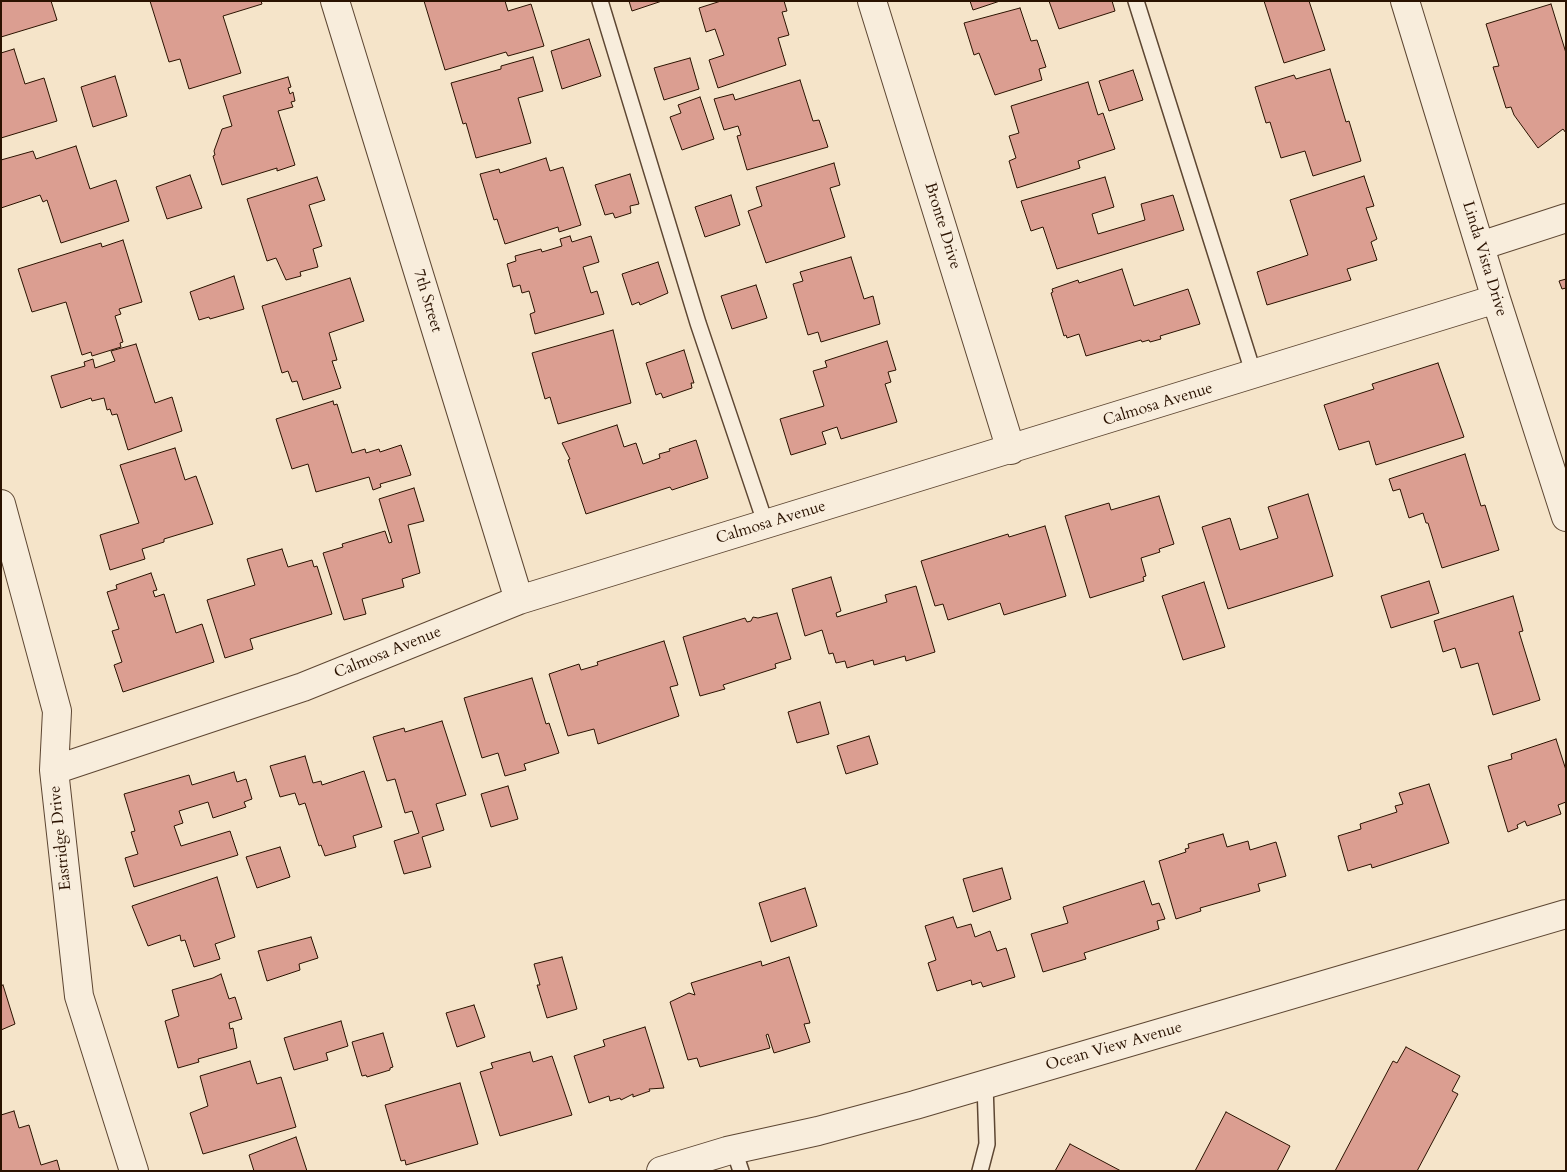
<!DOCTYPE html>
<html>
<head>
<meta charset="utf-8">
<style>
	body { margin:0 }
	#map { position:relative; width:1567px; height:1172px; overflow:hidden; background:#f5e4c9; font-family:Cardo,serif }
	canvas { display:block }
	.frame { position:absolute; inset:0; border:2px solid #2a1200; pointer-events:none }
</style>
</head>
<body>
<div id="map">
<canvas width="1567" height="1172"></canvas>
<div class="frame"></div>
</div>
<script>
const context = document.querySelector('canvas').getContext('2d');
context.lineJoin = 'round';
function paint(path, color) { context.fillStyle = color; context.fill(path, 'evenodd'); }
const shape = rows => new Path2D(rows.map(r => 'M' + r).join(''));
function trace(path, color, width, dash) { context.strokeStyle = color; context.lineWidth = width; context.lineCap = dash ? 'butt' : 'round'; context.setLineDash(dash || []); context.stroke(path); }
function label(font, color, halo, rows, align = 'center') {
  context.font = font + ' Cardo,serif'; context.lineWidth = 4; context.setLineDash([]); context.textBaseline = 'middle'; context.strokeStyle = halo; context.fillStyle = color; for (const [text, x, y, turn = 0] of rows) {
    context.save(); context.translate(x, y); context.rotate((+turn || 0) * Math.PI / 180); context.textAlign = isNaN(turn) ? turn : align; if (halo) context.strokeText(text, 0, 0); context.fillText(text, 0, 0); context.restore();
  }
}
const building = shape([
	[1,1,51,1,57,20,1,37,1,1],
	[150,1,261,1,262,4,223,16,241,73,189,89,180,59,169,62,150,1],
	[424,1,505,1,508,11,531,4,544,46,508,56,506,52,445,70,424,1],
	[629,1,662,1,632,11,629,1],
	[721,1,784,1,787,11,782,12,789,35,778,38,786,65,718,88,709,60,724,55,715,29,706,32,699,8,721,1],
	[970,1,1000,1,973,10,970,1],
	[1049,1,1112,1,1115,11,1059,29,1049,1],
	[1264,1,1309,1,1325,50,1284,63,1264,1],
	[1551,4,1566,53,1566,133,1563,129,1538,148,1514,115,1511,107,1506,108,1493,67,1499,66,1486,24,1551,4],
	[1020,8,1031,41,1037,40,1046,67,1039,69,1042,80,995,95,979,53,974,55,964,23,1020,8],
	[589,39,601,76,562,89,551,51,589,39],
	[14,49,25,84,44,78,57,121,1,138,1,53,14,49],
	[533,57,543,91,518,98,531,143,476,158,466,123,463,124,451,83,501,69,501,66,533,57],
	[690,58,699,89,664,100,654,68,690,58],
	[1330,69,1346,122,1349,121,1361,161,1313,176,1305,151,1281,158,1270,122,1266,123,1255,87,1294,75,1296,79,1330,69],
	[1133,70,1143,100,1109,111,1099,81,1133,70],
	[115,76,127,116,93,127,81,87,115,76],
	[288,77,291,87,288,88,290,94,293,92,295,101,291,102,293,107,278,111,295,165,277,171,277,168,222,185,213,156,215,155,214,151,222,129,232,126,223,96,288,77],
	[800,80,813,121,819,120,828,147,747,170,737,136,741,135,738,126,724,130,714,99,733,94,735,100,800,80],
	[1088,82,1098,115,1103,113,1115,149,1078,161,1080,168,1017,188,1009,161,1016,158,1009,136,1019,133,1011,106,1088,82],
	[700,97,714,139,682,150,670,117,681,113,678,105,700,97],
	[76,146,90,189,116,180,129,221,61,243,47,200,43,202,40,195,1,208,1,160,33,151,36,159,76,146],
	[546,158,550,171,563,167,581,225,559,232,558,227,505,244,497,219,494,220,480,174,499,169,500,173,546,158],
	[834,163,840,185,830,188,845,237,766,263,748,211,762,206,756,187,834,163],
	[630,174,639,204,630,206,631,213,615,218,613,213,605,215,595,185,630,174],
	[190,175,202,208,167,219,156,187,190,175],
	[1364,176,1374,206,1366,208,1377,239,1371,242,1377,260,1347,269,1351,280,1267,305,1257,272,1308,255,1290,200,1364,176],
	[317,177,325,200,309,205,322,246,313,249,318,267,300,272,301,276,286,280,276,258,267,261,247,199,317,177],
	[1105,177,1114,207,1092,214,1098,234,1145,220,1141,204,1173,195,1184,230,1057,269,1043,227,1031,231,1021,201,1105,177],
	[731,195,740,225,705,237,695,207,731,195],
	[570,236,572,242,591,236,599,262,583,267,591,293,597,291,604,314,535,334,530,314,535,312,529,291,522,293,520,285,513,287,507,264,516,261,515,256,541,249,542,252,562,246,560,239,570,236],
	[123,240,142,302,119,309,121,314,115,316,123,342,120,343,121,347,92,356,91,352,82,355,66,302,32,312,18,269,101,243,102,247,123,240],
	[851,257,864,299,873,296,880,324,821,342,818,332,808,335,793,284,803,281,800,272,851,257],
	[658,262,668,293,640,305,639,302,632,305,622,274,658,262],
	[1122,269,1134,306,1188,289,1200,324,1160,336,1161,339,1150,342,1149,340,1142,342,1141,340,1086,356,1079,334,1067,338,1066,335,1064,336,1051,293,1053,292,1052,289,1078,280,1079,283,1122,269],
	[234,276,244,309,210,319,209,317,199,320,190,292,234,276],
	[350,278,364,321,329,333,337,360,332,361,341,388,303,400,297,381,292,382,288,371,282,373,262,306,350,278],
	[1566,279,1566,288,1562,289,1559,281,1566,279],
	[756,285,767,318,732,329,721,296,756,285],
	[613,330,631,403,558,424,550,397,545,399,532,353,613,330],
	[887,341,896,370,888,372,891,382,885,384,897,422,841,439,837,427,822,432,826,444,791,455,780,419,824,406,813,371,827,367,825,361,887,341],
	[136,344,155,403,172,397,182,431,128,450,117,414,112,415,110,409,107,410,104,398,92,401,91,398,61,408,51,376,85,366,84,362,93,359,95,368,115,361,111,351,136,344],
	[684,350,694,383,691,383,692,388,663,398,661,393,656,395,646,363,684,350],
	[1438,363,1464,437,1376,465,1369,441,1339,450,1324,405,1374,389,1372,384,1438,363],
	[333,401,334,405,337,404,352,453,365,449,366,453,379,449,380,452,401,445,411,475,380,484,381,487,373,490,369,477,316,492,308,464,292,469,276,419,333,401],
	[617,425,624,447,636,443,643,464,660,458,659,454,670,451,669,449,696,440,708,478,672,490,670,487,586,514,568,460,570,459,562,443,617,425],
	[175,448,185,480,196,476,213,524,164,539,164,542,142,549,145,559,110,570,100,535,139,523,120,465,175,448],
	[1465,454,1481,506,1485,505,1499,550,1442,568,1428,523,1426,523,1423,513,1409,518,1400,489,1393,491,1389,479,1465,454],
	[414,488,424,521,408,525,420,573,402,579,404,587,362,599,366,614,344,620,323,553,343,547,342,544,385,531,389,543,392,542,379,499,414,488],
	[1308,494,1333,576,1228,609,1202,527,1230,518,1240,550,1278,538,1268,507,1308,494],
	[1159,496,1174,544,1159,549,1160,552,1141,558,1146,576,1143,577,1144,581,1090,598,1065,516,1109,503,1111,510,1159,496],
	[1045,526,1066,596,1004,615,1000,603,948,620,943,604,935,606,921,561,1008,534,1009,537,1045,526],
	[282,549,288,567,312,560,314,567,317,566,332,614,250,639,253,649,225,658,207,600,255,585,247,559,282,549],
	[151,573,157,590,153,591,155,597,164,594,176,633,202,624,214,662,123,692,114,665,122,662,112,631,119,629,107,592,117,589,116,585,151,573],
	[831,577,841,611,836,613,837,617,887,602,885,595,916,586,935,652,906,661,905,656,874,665,873,660,847,668,845,661,836,663,833,653,829,654,822,630,805,636,792,589,831,577],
	[1429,581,1439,613,1391,628,1381,596,1429,581],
	[1204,582,1225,647,1183,660,1162,596,1204,582],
	[1513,596,1523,631,1519,632,1540,700,1493,715,1478,663,1461,668,1455,648,1443,652,1434,621,1513,596],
	[777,613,791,659,775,664,776,668,723,685,725,689,700,696,683,637,745,618,747,622,751,621,753,617,758,618,777,613],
	[664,641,678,685,670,687,679,716,598,744,594,729,568,736,549,674,579,664,581,670,598,665,597,662,664,641],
	[532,678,546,724,549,723,559,753,524,764,526,770,505,776,498,753,482,758,464,698,532,678],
	[820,702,829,734,797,743,788,712,820,702],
	[442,721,466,795,436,804,444,830,422,837,431,867,404,874,394,841,419,833,412,811,405,813,395,779,387,781,373,737,404,728,405,732,442,721],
	[869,736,878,764,846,774,837,746,869,736],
	[1556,739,1566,770,1566,802,1558,805,1561,814,1527,826,1525,821,1517,825,1518,828,1508,832,1488,766,1512,759,1511,754,1556,739],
	[305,756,313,783,321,781,322,785,364,771,382,827,353,836,356,847,325,856,321,845,319,846,305,803,299,805,295,793,280,797,270,766,305,756],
	[234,772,237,782,246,779,252,799,244,802,246,807,213,818,208,802,179,811,183,823,174,826,181,846,230,831,238,855,134,887,125,858,138,854,131,832,135,831,124,794,189,775,192,785,234,772],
	[1429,784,1449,843,1372,868,1371,864,1348,871,1338,836,1361,829,1360,824,1397,812,1395,806,1403,804,1399,793,1429,784],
	[508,786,518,819,491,827,481,794,508,786],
	[1223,834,1227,847,1248,841,1250,850,1276,842,1286,876,1258,884,1260,891,1200,908,1201,911,1176,919,1159,861,1186,852,1185,849,1189,848,1188,844,1223,834],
	[280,847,290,877,257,888,246,857,280,847],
	[1002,868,1011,899,973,912,963,879,1002,868],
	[217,877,235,937,215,944,220,959,194,967,185,940,181,941,180,935,148,946,132,906,217,877],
	[1144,881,1152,905,1159,903,1165,919,1157,921,1159,929,1084,953,1086,959,1043,972,1031,934,1068,923,1063,907,1144,881],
	[805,888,817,926,771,942,759,903,805,888],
	[953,917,957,928,971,924,975,937,990,931,997,951,1006,948,1015,977,983,987,981,982,972,985,971,980,937,991,928,963,936,960,925,926,953,917],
	[311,937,318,958,299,964,300,970,267,981,258,951,311,937],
	[562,957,577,1009,547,1018,537,985,540,985,534,964,562,957],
	[789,957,810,1023,804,1024,810,1042,774,1053,768,1034,766,1035,770,1048,700,1067,697,1058,688,1060,670,1002,689,993,695,995,691,983,761,961,762,966,789,957],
	[221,974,229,999,235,997,242,1019,229,1023,230,1029,233,1028,237,1048,198,1059,199,1062,178,1068,165,1021,179,1016,172,990,213,978,221,974],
	[3,985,15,1024,1,1030,1,986,3,985],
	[474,1005,485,1037,457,1047,446,1013,474,1005],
	[341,1021,348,1046,326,1053,328,1060,294,1070,284,1038,341,1021],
	[645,1027,664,1088,649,1089,650,1091,633,1097,633,1094,621,1100,620,1098,610,1101,609,1096,589,1103,574,1056,605,1046,603,1040,645,1027],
	[383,1033,393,1067,390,1068,390,1070,367,1077,366,1075,362,1076,352,1042,383,1033],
	[1406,1047,1460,1076,1452,1091,1458,1094,1417,1171,1335,1171,1393,1061,1397,1063,1406,1047],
	[530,1052,533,1062,552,1056,572,1115,500,1136,480,1072,493,1068,491,1063,530,1052],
	[250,1061,257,1084,281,1077,296,1127,203,1154,190,1113,208,1106,200,1076,250,1061],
	[460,1083,478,1144,406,1165,405,1160,401,1161,385,1105,460,1083],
	[14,1111,19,1128,29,1125,41,1165,57,1160,60,1171,1,1171,1,1115,14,1111],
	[1226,1112,1290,1146,1277,1171,1195,1171,1226,1112],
	[296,1137,307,1171,254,1171,249,1155,296,1137],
	[1070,1144,1121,1171,1055,1171,1070,1144]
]);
paint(building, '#db9e91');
trace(building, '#2a1200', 1);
const lane = shape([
	[600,1,698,323,766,525],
	[1136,1,1254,375],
	[734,1150,741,1171],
	[980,1171,987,1144,985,1084]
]);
const street = shape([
	[335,1,519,600],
	[872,1,1011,450],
	[1405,1,1496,299,1566,517],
	[1480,246,1566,218],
	[1,504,57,711,54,770,79,996,134,1171],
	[54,770,303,687,519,600,1496,299],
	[661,1171,727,1151,818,1131,915,1105,1566,914]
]);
trace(lane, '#5d4632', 18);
trace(street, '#5d4632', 30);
trace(lane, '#f8eddc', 15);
trace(street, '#f8eddc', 28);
label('16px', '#2a1200', '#f8eddc', [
	["Bronte Drive",942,226,73],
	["Linda Vista Drive",1484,259,73],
	["7th Street",427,301,73],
	["Calmosa Avenue",1158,405,-17],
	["Calmosa Avenue",771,523,-17],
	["Calmosa Avenue",388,653,-22],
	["Eastridge Drive",61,838,-96],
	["Ocean View Avenue",1114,1047,-16]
]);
</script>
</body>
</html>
